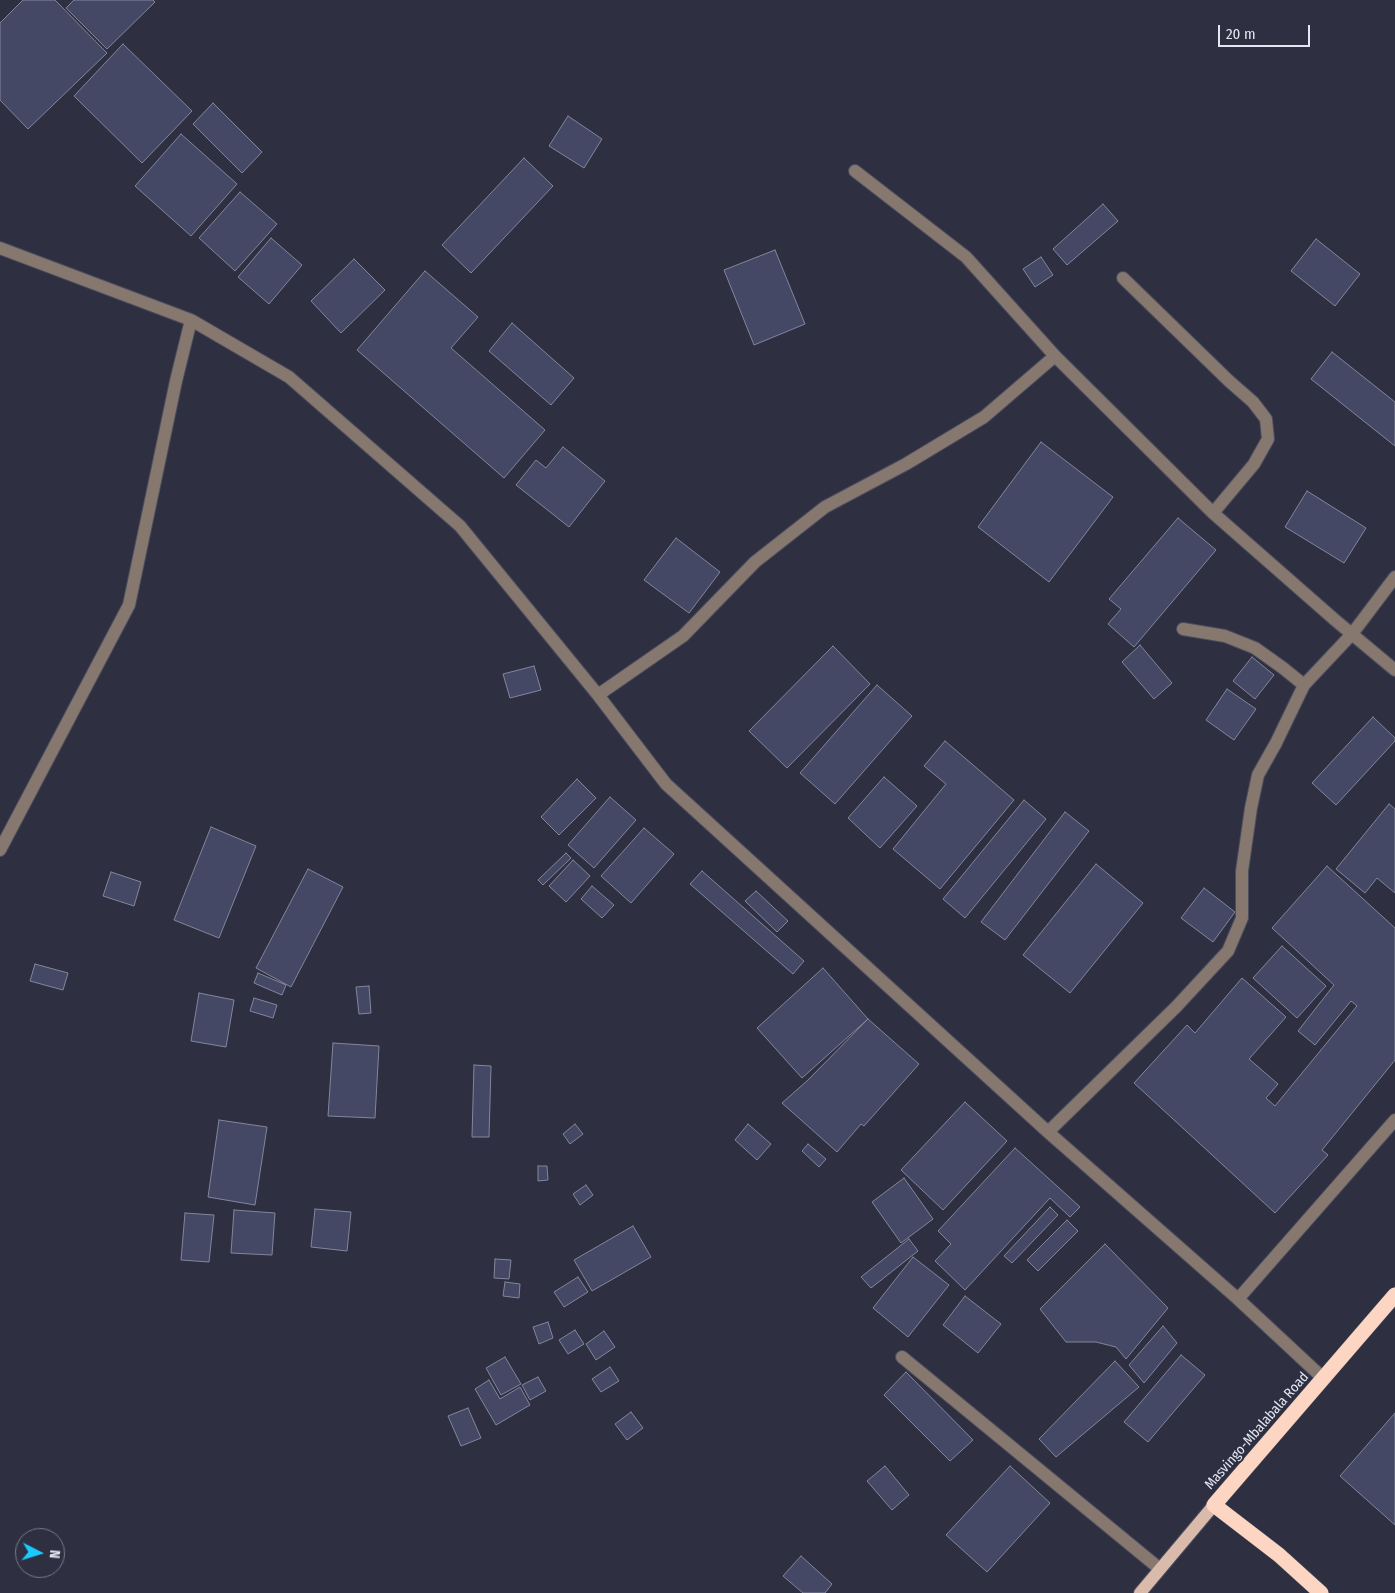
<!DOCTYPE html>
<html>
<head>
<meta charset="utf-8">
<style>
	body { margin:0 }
	#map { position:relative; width:1395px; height:1593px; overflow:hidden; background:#2e3042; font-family:"Fira Sans Condensed",sans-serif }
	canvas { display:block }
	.north { position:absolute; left:15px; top:1528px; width:50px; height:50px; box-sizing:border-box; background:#2e3042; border:1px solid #777988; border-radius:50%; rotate:95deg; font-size:14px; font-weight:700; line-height:20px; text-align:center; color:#e4e6f2 }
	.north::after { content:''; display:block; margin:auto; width:18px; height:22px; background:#1bcafc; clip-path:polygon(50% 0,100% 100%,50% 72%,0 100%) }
	.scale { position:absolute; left:1218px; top:25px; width:92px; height:22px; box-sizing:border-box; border:2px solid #e4e6f2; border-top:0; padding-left:6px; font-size:15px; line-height:18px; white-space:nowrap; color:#e4e6f2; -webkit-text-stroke:4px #2e3042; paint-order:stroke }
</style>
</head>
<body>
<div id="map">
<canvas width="1395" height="1593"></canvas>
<div class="north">N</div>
<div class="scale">20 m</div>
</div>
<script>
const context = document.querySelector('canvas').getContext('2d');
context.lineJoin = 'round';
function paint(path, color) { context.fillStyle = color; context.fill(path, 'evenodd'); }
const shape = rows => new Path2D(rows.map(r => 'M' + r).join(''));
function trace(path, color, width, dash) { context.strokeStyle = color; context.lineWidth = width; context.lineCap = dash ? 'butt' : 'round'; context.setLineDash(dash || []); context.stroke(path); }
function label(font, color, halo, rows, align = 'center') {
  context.font = font + ' "Fira Sans Condensed",sans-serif'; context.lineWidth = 4; context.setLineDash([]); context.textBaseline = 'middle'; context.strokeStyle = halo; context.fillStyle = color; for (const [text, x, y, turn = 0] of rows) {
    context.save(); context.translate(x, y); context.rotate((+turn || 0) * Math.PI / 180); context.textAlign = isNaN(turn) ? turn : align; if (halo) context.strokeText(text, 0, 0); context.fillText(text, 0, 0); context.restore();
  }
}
const building = shape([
	[23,0,55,0,107,53,28,129,0,100,0,23,23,0],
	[74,0,153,0,155,2,107,49,66,8,74,0],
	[123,44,192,111,142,163,74,96,123,44],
	[213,103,262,152,242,173,193,124,213,103],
	[568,116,602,139,584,168,549,146,568,116],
	[181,134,237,184,191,236,135,186,181,134],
	[524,158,553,186,471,273,442,245,524,158],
	[240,192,277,224,235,271,199,238,240,192],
	[1103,204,1118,221,1067,265,1053,249,1103,204],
	[271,238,302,265,269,304,238,277,271,238],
	[1316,239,1360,274,1335,306,1291,271,1316,239],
	[775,250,805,324,754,345,724,270,775,250],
	[1041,257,1053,275,1035,287,1023,269,1041,257],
	[354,259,385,290,341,333,311,301,354,259],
	[425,271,478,317,451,348,545,430,504,478,357,350,425,271],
	[512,323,574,378,551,405,489,351,512,323],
	[1332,352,1395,402,1395,446,1311,379,1332,352],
	[1041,442,1113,497,1049,582,978,527,1041,442],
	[563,447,605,481,569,527,516,485,536,460,546,468,563,447],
	[1307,491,1366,528,1344,563,1285,527,1307,491],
	[1178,518,1216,550,1134,647,1108,624,1121,609,1109,599,1178,518],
	[676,538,720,572,689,613,644,580,676,538],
	[1140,645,1172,683,1154,699,1122,662,1140,645],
	[833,646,870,684,787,768,749,731,833,646],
	[1252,657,1274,675,1255,699,1233,681,1252,657],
	[534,666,541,690,510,698,503,674,534,666],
	[877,685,912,716,835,804,800,773,877,685],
	[1227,689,1256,709,1234,740,1206,720,1227,689],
	[1373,717,1395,738,1395,741,1336,805,1312,783,1373,717],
	[945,741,1014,800,940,889,893,849,946,784,924,766,945,741],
	[884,777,917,806,880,848,848,818,884,777],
	[577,779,596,798,559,835,541,817,577,779],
	[610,797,636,820,594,868,568,845,610,797],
	[1024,800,1046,819,965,918,943,899,1024,800],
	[1389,804,1395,809,1395,893,1377,878,1365,893,1336,869,1389,804],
	[1065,812,1089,831,1005,940,981,922,1065,812],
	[211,827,256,846,219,938,174,920,211,827],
	[644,828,674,854,631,903,601,876,644,828],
	[566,853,571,858,543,885,538,880,566,853],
	[573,860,590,876,566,902,549,886,573,860],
	[1096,864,1143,903,1070,993,1023,955,1096,864],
	[1327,866,1395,928,1395,1060,1322,1150,1328,1155,1275,1213,1134,1083,1187,1025,1195,1033,1242,978,1286,1017,1249,1059,1278,1084,1266,1098,1275,1106,1357,1006,1351,1001,1315,1045,1298,1031,1334,985,1272,928,1327,866],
	[308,869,343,887,291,987,256,968,308,869],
	[702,871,804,961,793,974,690,884,702,871],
	[111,872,141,882,134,906,103,896,111,872],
	[592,886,614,905,602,918,581,899,592,886],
	[1204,888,1235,912,1213,942,1181,918,1204,888],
	[756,891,788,921,777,932,745,901,756,891],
	[1282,946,1326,986,1297,1018,1253,978,1282,946],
	[35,964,68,973,63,990,30,981,35,964],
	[823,968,868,1019,802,1078,757,1028,823,968],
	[258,973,286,985,282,995,254,983,258,973],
	[369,986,371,1013,359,1014,356,987,369,986],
	[199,993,234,1000,226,1047,191,1041,199,993],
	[254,998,277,1005,273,1018,250,1011,254,998],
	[868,1019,919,1064,864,1126,861,1124,837,1152,782,1103,808,1080,868,1019],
	[333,1043,379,1046,375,1118,328,1116,333,1043],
	[474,1065,491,1066,489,1137,472,1137,474,1065],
	[965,1102,1007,1141,943,1210,901,1170,965,1102],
	[219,1120,267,1127,255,1205,208,1197,219,1120],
	[575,1124,583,1134,570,1144,563,1134,575,1124],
	[748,1124,771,1144,757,1160,735,1140,748,1124],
	[808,1144,826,1159,819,1167,802,1151,808,1144],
	[1015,1148,1080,1207,1070,1217,1050,1198,965,1290,935,1261,951,1244,938,1231,1015,1148],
	[538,1166,547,1166,548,1180,538,1181,538,1166],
	[904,1178,933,1219,901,1243,872,1202,904,1178],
	[586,1185,593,1195,580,1205,573,1194,586,1185],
	[1050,1207,1058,1215,1012,1263,1004,1256,1050,1207],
	[315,1209,351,1212,347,1251,311,1247,315,1209],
	[234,1210,275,1213,272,1255,231,1253,234,1210],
	[185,1213,214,1215,209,1262,181,1260,185,1213],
	[1067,1220,1078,1231,1038,1271,1027,1260,1067,1220],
	[633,1226,651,1257,592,1291,574,1260,633,1226],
	[909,1239,918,1251,871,1288,861,1277,909,1239],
	[1105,1244,1168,1308,1126,1359,1116,1347,1096,1342,1066,1342,1040,1309,1105,1244],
	[913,1257,949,1285,908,1337,873,1308,913,1257],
	[495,1259,511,1260,509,1279,494,1278,495,1259],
	[578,1277,588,1292,564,1307,554,1292,578,1277],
	[505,1282,520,1284,519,1298,503,1296,505,1282],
	[965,1296,1001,1324,978,1353,943,1325,965,1296],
	[548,1322,553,1338,539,1344,533,1327,548,1322],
	[1163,1326,1177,1343,1144,1383,1129,1365,1163,1326],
	[575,1330,584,1344,568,1354,559,1340,575,1330],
	[604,1331,615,1347,596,1360,586,1344,604,1331],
	[1181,1355,1205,1375,1148,1442,1124,1422,1181,1355],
	[505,1357,521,1384,501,1395,486,1368,505,1357],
	[1115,1361,1139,1387,1056,1457,1039,1439,1115,1361],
	[610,1367,619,1381,601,1392,592,1379,610,1367],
	[906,1372,973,1440,950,1461,884,1395,906,1372],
	[538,1377,546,1391,530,1400,522,1385,538,1377],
	[489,1380,500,1399,520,1387,530,1405,496,1425,475,1389,489,1380],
	[468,1408,481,1438,461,1446,448,1416,468,1408],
	[631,1412,643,1428,627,1440,615,1424,631,1412],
	[1395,1413,1395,1525,1340,1476,1395,1413],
	[885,1466,909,1495,892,1510,867,1481,885,1466],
	[1010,1466,1050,1503,987,1572,946,1535,1010,1466],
	[801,1556,832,1584,825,1593,803,1593,783,1576,801,1556]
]);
paint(building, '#444865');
trace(building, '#83869b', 1);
const minor = shape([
	[855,171,966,257,1055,356,1213,513,1335,620,1395,670],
	[0,248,191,320,289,377,460,526,598,695,666,784,1048,1132,1238,1299,1324,1379],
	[1123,278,1229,381,1253,402,1266,419,1268,439,1254,464,1213,513],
	[1183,629,1225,636,1255,648,1283,668,1304,685],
	[598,695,683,636,755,562,825,507,906,464,984,417,1055,356],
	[0,850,129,605,176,381,191,320],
	[1048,1132,1176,1007,1228,951,1242,918,1242,871,1251,808,1258,775,1276,743,1304,685,1352,634,1395,577],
	[1238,1299,1395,1120],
	[902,1357,1160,1569]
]);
const major = shape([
	[1140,1593,1214,1505]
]);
const highway = shape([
	[1321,1593,1279,1555,1214,1505,1395,1295]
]);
trace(minor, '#4b4d5e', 14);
trace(major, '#4b4d5e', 14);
trace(highway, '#4b4d5e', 16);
trace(minor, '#86776f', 12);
trace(major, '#dabbab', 12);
trace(highway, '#fcd6c3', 15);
label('14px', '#e4e6f2', '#2e3042', [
	["Masvingo-Mbalabala Road",1257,1431,-49]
]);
</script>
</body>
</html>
